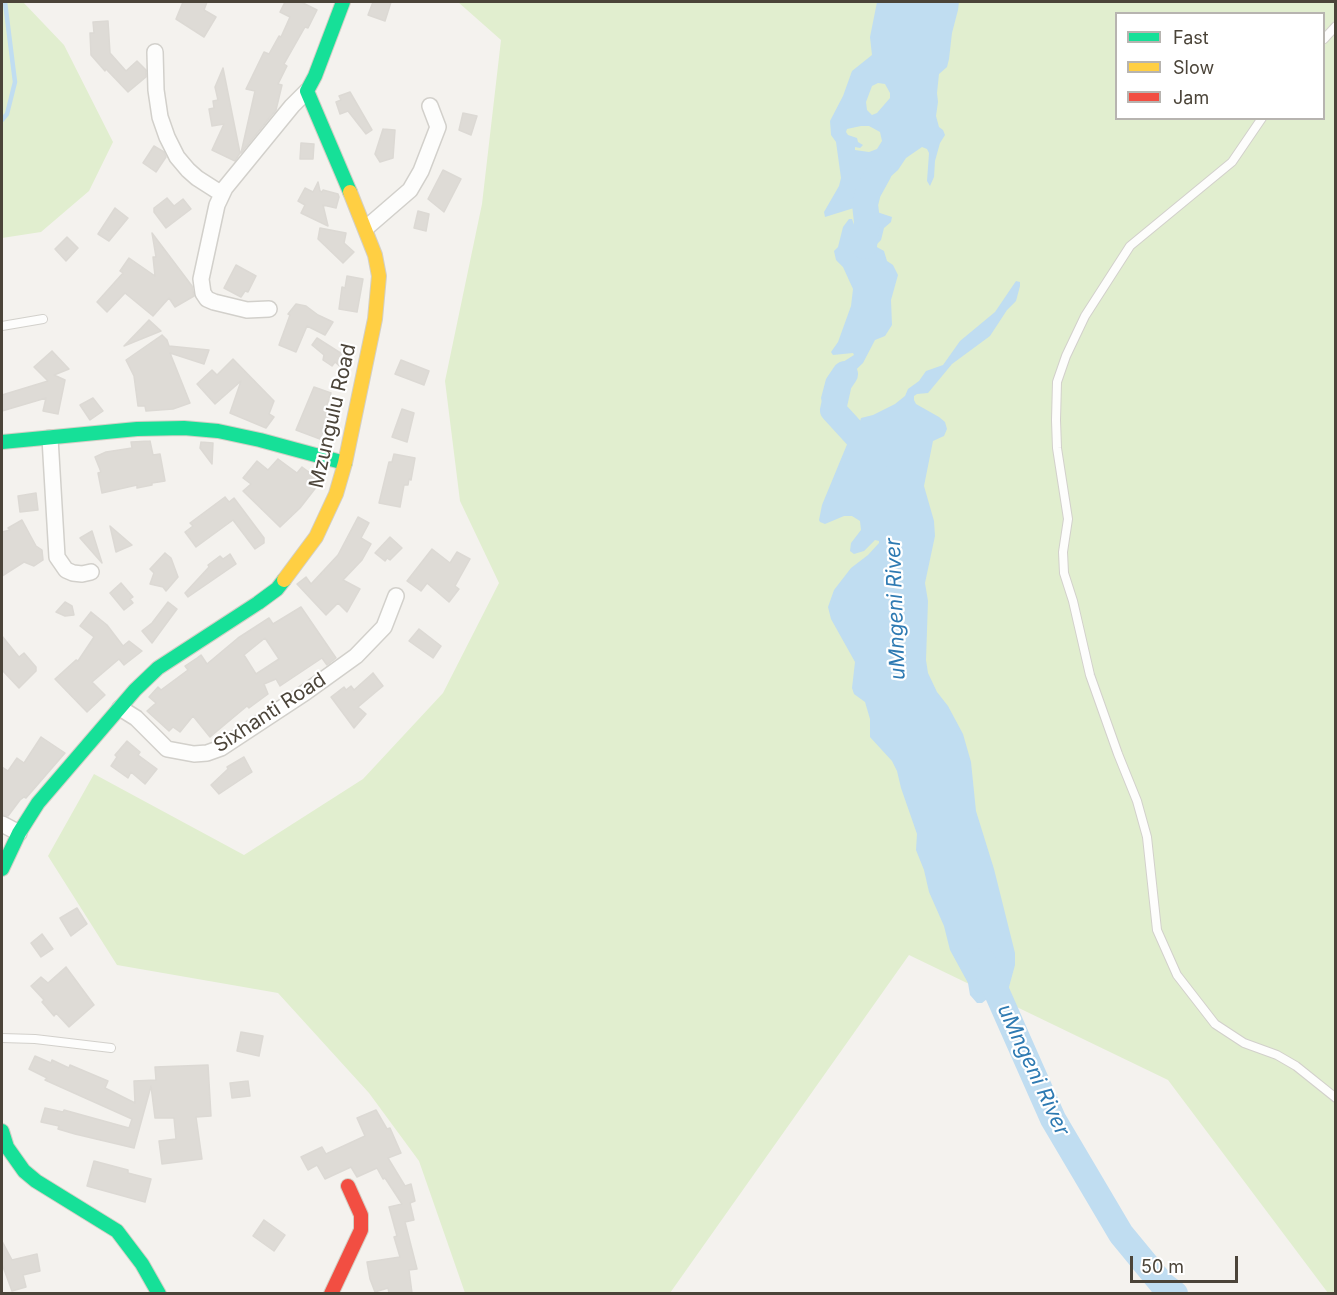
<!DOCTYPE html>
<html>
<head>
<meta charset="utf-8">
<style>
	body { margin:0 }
	#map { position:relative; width:1337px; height:1295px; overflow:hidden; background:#f4f2ee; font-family:Inter,sans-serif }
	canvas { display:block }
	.frame { position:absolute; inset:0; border:3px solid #4b4439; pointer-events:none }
	.legend { position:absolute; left:1115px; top:12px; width:210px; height:108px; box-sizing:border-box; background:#fff; border:2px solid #b7b4b0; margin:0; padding:8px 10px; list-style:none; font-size:18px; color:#4b4439 }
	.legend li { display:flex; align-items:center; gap:12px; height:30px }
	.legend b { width:30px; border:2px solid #b7b4b0 }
	.scale { position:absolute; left:1130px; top:1256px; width:108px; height:27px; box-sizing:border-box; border:3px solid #4b4439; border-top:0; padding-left:8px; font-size:18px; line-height:21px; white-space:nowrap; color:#4b4439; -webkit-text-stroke:4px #fff; paint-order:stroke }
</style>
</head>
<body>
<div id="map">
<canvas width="1337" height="1295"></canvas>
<div class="frame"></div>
<ul class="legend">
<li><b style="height:8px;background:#16e098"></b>Fast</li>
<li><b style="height:8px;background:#ffcf43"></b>Slow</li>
<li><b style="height:8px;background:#f24e42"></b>Jam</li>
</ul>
<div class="scale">50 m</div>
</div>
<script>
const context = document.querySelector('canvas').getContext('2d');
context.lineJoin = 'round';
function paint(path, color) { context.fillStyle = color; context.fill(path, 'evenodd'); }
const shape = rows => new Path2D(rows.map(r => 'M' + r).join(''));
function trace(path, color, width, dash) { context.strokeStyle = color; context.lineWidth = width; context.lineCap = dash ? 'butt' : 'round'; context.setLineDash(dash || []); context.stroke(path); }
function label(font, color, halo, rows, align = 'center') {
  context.font = font + ' Inter,sans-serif'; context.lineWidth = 4.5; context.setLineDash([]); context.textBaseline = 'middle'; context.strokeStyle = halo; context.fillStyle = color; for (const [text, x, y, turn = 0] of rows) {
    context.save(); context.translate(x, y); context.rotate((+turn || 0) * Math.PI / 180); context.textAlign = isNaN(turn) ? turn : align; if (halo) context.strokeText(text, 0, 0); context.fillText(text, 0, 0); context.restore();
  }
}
paint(shape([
	[2,2,23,2,64,45,113,142,89,191,41,232,2,238],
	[458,2,1335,2,1335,1293,1328,1293,1168,1080,909,955,670,1293,465,1293,419,1161,369,1093,278,993,117,965,48,856,94,774,244,855,363,779,443,693,499,583,460,501,445,381,482,204,501,40],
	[1116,14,1324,14,1324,118,1116,118]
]), '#e1eecf');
paint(shape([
	[877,2,959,2,958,10,952,33,949,59,947,67,939,74,937,93,938,102,936,116,939,127,943,130,945,135,940,143,935,161,934,177,930,186,927,181,929,153,927,149,922,147,906,158,898,170,879,187,870,203,825,217,824,212,839,186,841,178,836,142,831,135,830,121,843,96,852,71,872,55,870,37],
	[878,83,885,84,890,93,890,98,877,113,872,115,867,110,866,102,872,86],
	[861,126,869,126,880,132,882,141,877,149,869,152,855,150,855,147,860,148,863,145,858,142,857,138,848,135,846,132,847,129],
	[871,210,892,217,891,222,884,228,881,240,875,246,884,251,887,261,893,265,898,275,891,300,892,325,885,336,875,340,863,363,843,382,840,396,837,401,834,404,827,405,822,402,821,398,826,379,835,367,854,355,853,353,833,355,831,352,838,342,851,306,853,289,843,267,836,260,834,251,838,247,843,227,849,219,852,219,855,228,863,222,866,213],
	[1016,281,1020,282,1020,286,1016,301,1007,310,990,336,952,364,928,393,917,394,914,396,914,400,916,404,939,417,945,422,947,429,944,436,933,441,924,486,934,521,935,536,925,583,928,601,926,660,928,673,937,692,948,706,963,734,971,762,976,811,994,869,1015,953,1015,965,1009,987,1005,992,991,996,982,1003,977,1003,970,995,968,983,950,950,944,926,929,892,924,870,916,850,917,834,901,788,897,771,892,761,870,737,870,719,865,702,854,694,852,688,855,662,831,619,828,607,834,590,851,568,868,555,879,543,879,541,875,540,864,551,854,554,850,551,851,543,861,530,860,521,852,516,844,516,825,524,820,522,819,520,822,505,848,442,858,428,861,418,873,415,895,404,905,396,908,389,919,381,926,371,943,365,960,341,995,312]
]), '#c0ddf1');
trace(shape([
	[2,120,7,114,15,82,5,2],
	[1156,1294,1163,1285]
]), '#c0ddf1', 4.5);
trace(shape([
	[864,246,867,222,865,204,868,192,879,172],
	[845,374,839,383,833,410,877,458],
	[983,961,1053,1119,1121,1234,1163,1285,1175,1294]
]), '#c0ddf1', 26);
const building = shape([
	[183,2,207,2,204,10,216,17,204,37,176,19,183,2],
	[285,2,301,2,317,10,308,28,305,27,284,64,287,66,278,84,282,85,276,110,241,153,255,91,246,89,264,52,269,54,279,36,281,37,290,17,280,12,285,2],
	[373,2,391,2,385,21,368,15,373,2],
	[108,21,110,53,126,71,137,61,146,70,146,77,128,92,106,69,105,71,91,55,90,33,94,33,93,22,108,21],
	[223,68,240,153,235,161,212,150,224,124,212,126,209,109,214,108,213,101,218,100,215,87,223,68],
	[350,92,372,130,366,134,348,111,340,114,336,102,341,100,339,96,350,92],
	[463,113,477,116,471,135,459,130,463,113],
	[383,129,395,130,393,158,380,162,375,154,383,129],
	[301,143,314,144,313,159,300,159,301,143],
	[154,146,164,152,166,157,156,172,143,163,154,146],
	[443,170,461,179,444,212,428,199,443,170],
	[318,182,320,191,322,192,323,190,338,194,339,197,336,208,323,205,328,226,301,213,305,205,298,201,305,188,313,192,318,182],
	[167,198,174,206,183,199,191,209,166,228,154,212,154,208,167,198],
	[115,208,128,218,109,241,98,234,115,208],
	[418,211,429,214,426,231,414,228,418,211],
	[320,228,346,233,344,243,354,252,343,263,318,239,320,228],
	[152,233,192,286,194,296,175,307,169,298,153,316,125,293,107,312,97,302,123,273,120,271,129,258,155,276,153,257,156,257,152,233],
	[67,237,78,248,66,261,55,249,67,237],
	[236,265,256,276,248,292,245,291,241,297,224,288,236,265],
	[347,276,363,279,357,312,339,309,342,287,345,288,347,276],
	[296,304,306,306,318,315,333,322,325,335,307,326,296,352,279,345,290,315,288,314,296,304],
	[149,320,161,331,124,346,149,320],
	[162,335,167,340,169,346,209,350,204,364,170,353,190,403,173,409,146,411,145,406,138,406,134,376,126,360,162,335],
	[317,338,350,359,343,369,335,362,332,366,323,360,324,355,312,345,317,338],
	[52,351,69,369,54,375,65,380,58,414,43,411,46,398,2,411,2,395,48,381,34,367,52,351],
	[233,359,274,401,269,414,274,417,266,428,230,413,241,381,215,404,197,384,212,370,217,375,233,359],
	[401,360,429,371,424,385,395,374,401,360],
	[314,387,331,393,326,408,332,411,320,439,296,430,314,387],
	[93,398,103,411,90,420,80,405,93,398],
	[402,409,414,413,407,442,392,437,402,409],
	[150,441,153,455,160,454,165,481,152,483,152,485,137,488,137,485,102,493,98,473,101,472,95,457,106,452,132,448,131,442,150,441],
	[201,442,213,443,212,464,200,448,201,442],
	[394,454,415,458,411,480,409,479,408,485,404,485,400,507,379,503,389,462,392,462,394,454],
	[278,459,297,473,302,467,321,481,300,508,280,527,243,491,251,484,243,478,257,461,268,470,278,459],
	[36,493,38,510,20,512,18,496,36,493],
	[225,497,229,502,234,498,264,538,264,543,255,549,233,520,196,547,185,532,193,526,190,523,225,497],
	[358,517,369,523,361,538,371,544,362,560,343,580,360,589,347,612,338,603,326,615,297,584,306,577,311,584,338,555,358,517],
	[22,520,36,546,42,550,43,560,34,566,24,562,2,576,2,532,10,530,8,528,22,520],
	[110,526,132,545,116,552,110,526],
	[92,531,102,563,80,538,92,531],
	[390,537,402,548,390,560,387,558,385,561,375,553,390,537],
	[432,549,450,563,457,552,470,559,455,586,459,589,449,602,427,583,421,591,407,581,432,549],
	[165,553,171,558,178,577,166,591,163,587,150,584,154,573,150,569,165,553],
	[230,554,236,564,188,597,185,593,209,567,208,565,220,556,223,559,230,554],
	[121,583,133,597,130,599,133,603,124,610,110,593,121,583],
	[65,602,72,606,74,615,65,616,56,612,65,602],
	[168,602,177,609,152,643,142,631,143,630,152,623,168,602],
	[301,607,336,658,327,665,322,658,280,686,276,679,264,684,268,694,249,708,247,706,210,737,193,716,180,732,173,727,169,731,147,711,156,703,149,697,158,687,161,690,188,670,185,666,197,658,201,655,207,664,238,638,269,618,273,624,301,607],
	[265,638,279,659,256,674,244,655,265,638],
	[91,612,107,625,123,646,129,641,142,651,124,665,119,659,92,682,105,695,87,712,55,679,76,660,78,661,94,637,80,626,91,612],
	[419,629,441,646,433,658,409,641,419,629],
	[2,636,19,657,24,653,36,667,36,671,19,688,2,670,2,636],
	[373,673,383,686,358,707,366,714,354,728,331,697,344,687,346,690,351,686,354,690,373,673],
	[41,737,65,753,26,798,24,797,20,800,8,816,2,814,2,767,8,771,17,758,24,763,41,737],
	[127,741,140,752,138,755,157,769,145,784,131,772,128,778,111,766,117,757,115,755,127,741],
	[244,757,252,772,219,794,211,785,228,769,227,767,244,757],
	[77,908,87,924,71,936,60,918,77,908],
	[42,934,53,949,41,957,31,943,42,934],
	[66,967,94,1005,69,1027,56,1013,54,1016,42,1002,44,1000,31,986,41,977,48,983,66,967],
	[241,1032,263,1036,259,1056,237,1051,241,1032],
	[35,1056,51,1063,52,1060,69,1068,70,1065,108,1081,105,1088,135,1103,134,1081,156,1080,155,1067,208,1065,211,1116,196,1117,202,1159,162,1164,159,1141,176,1139,174,1118,155,1118,151,1086,134,1148,75,1134,58,1129,59,1126,41,1122,45,1108,63,1112,64,1110,129,1128,132,1119,45,1080,47,1078,29,1069,35,1056],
	[248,1081,250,1096,232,1098,230,1083,248,1081],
	[376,1110,387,1129,390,1128,401,1153,388,1158,405,1186,411,1184,415,1201,410,1203,414,1220,405,1222,417,1269,409,1270,412,1293,389,1293,388,1288,375,1292,370,1279,367,1262,400,1257,394,1237,397,1236,389,1207,402,1204,385,1178,383,1179,377,1168,357,1177,351,1167,325,1179,317,1165,308,1170,301,1157,322,1147,326,1154,365,1136,357,1118,376,1110],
	[94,1161,128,1170,128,1173,151,1179,145,1202,87,1186,94,1161],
	[264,1220,285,1235,274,1251,253,1236,264,1220],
	[2,1241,12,1260,37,1254,40,1271,23,1275,26,1287,12,1291,2,1264,2,1241]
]);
paint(building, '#dedbd6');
trace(building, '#dcd9d4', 1.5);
const lane = shape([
	[1324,39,1336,26],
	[1262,118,1232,162,1130,246,1085,316,1066,356,1057,382,1056,420,1057,448,1068,519,1063,552,1064,573,1073,601,1090,675,1118,754,1137,801,1147,837,1157,930,1177,975,1215,1024,1244,1043,1277,1055,1296,1066,1336,1098],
	[2,326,43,319],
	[2,1038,35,1039,111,1048]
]);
const street = shape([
	[155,52,156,90,160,117,167,137,177,157,188,170,197,178,222,194],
	[366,228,410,190,421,171,438,127,430,106],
	[269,309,247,310,214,302,207,299,203,293,201,279,217,205,225,188,292,106,307,91],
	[50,438,57,557,66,570,73,573,82,574,91,572],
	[120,708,136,718,167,749,194,754,207,753,221,748,306,692,356,656,384,627,396,596],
	[2,824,19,833]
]);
const fast = shape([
	[343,2,315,76,307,91,350,192],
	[2,442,137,429,184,428,218,431,260,440,345,463],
	[2,869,19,833,38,803,135,690,158,668,258,603,277,589,284,580],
	[2,1131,7,1147,24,1171,36,1181,117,1231,142,1264,159,1294]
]);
const slow = shape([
	[284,580,316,537,336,494,345,463,375,319,379,276,375,255,350,192]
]);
const jam = shape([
	[331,1294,361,1230,361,1215,348,1186]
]);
trace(lane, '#d2d0cb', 10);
trace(street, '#d2d0cb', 18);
trace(fast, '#d3cfc5', 16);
trace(slow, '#d3cfc5', 16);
trace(jam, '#d3cfc5', 16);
trace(lane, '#fdfdfc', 8);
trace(street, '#fdfdfc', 15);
trace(fast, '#16e098', 14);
trace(slow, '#ffcf43', 14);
trace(jam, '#f24e42', 14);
label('20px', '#4b4439', '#fff', [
	["Mzungulu Road",333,416,-77],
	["Sixhanti Road",270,713,-33]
]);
label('italic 21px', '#2e7ab2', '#fff', [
	["uMngeni River",896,609,-92],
	["uMngeni River",1033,1070,65]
]);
</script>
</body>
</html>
